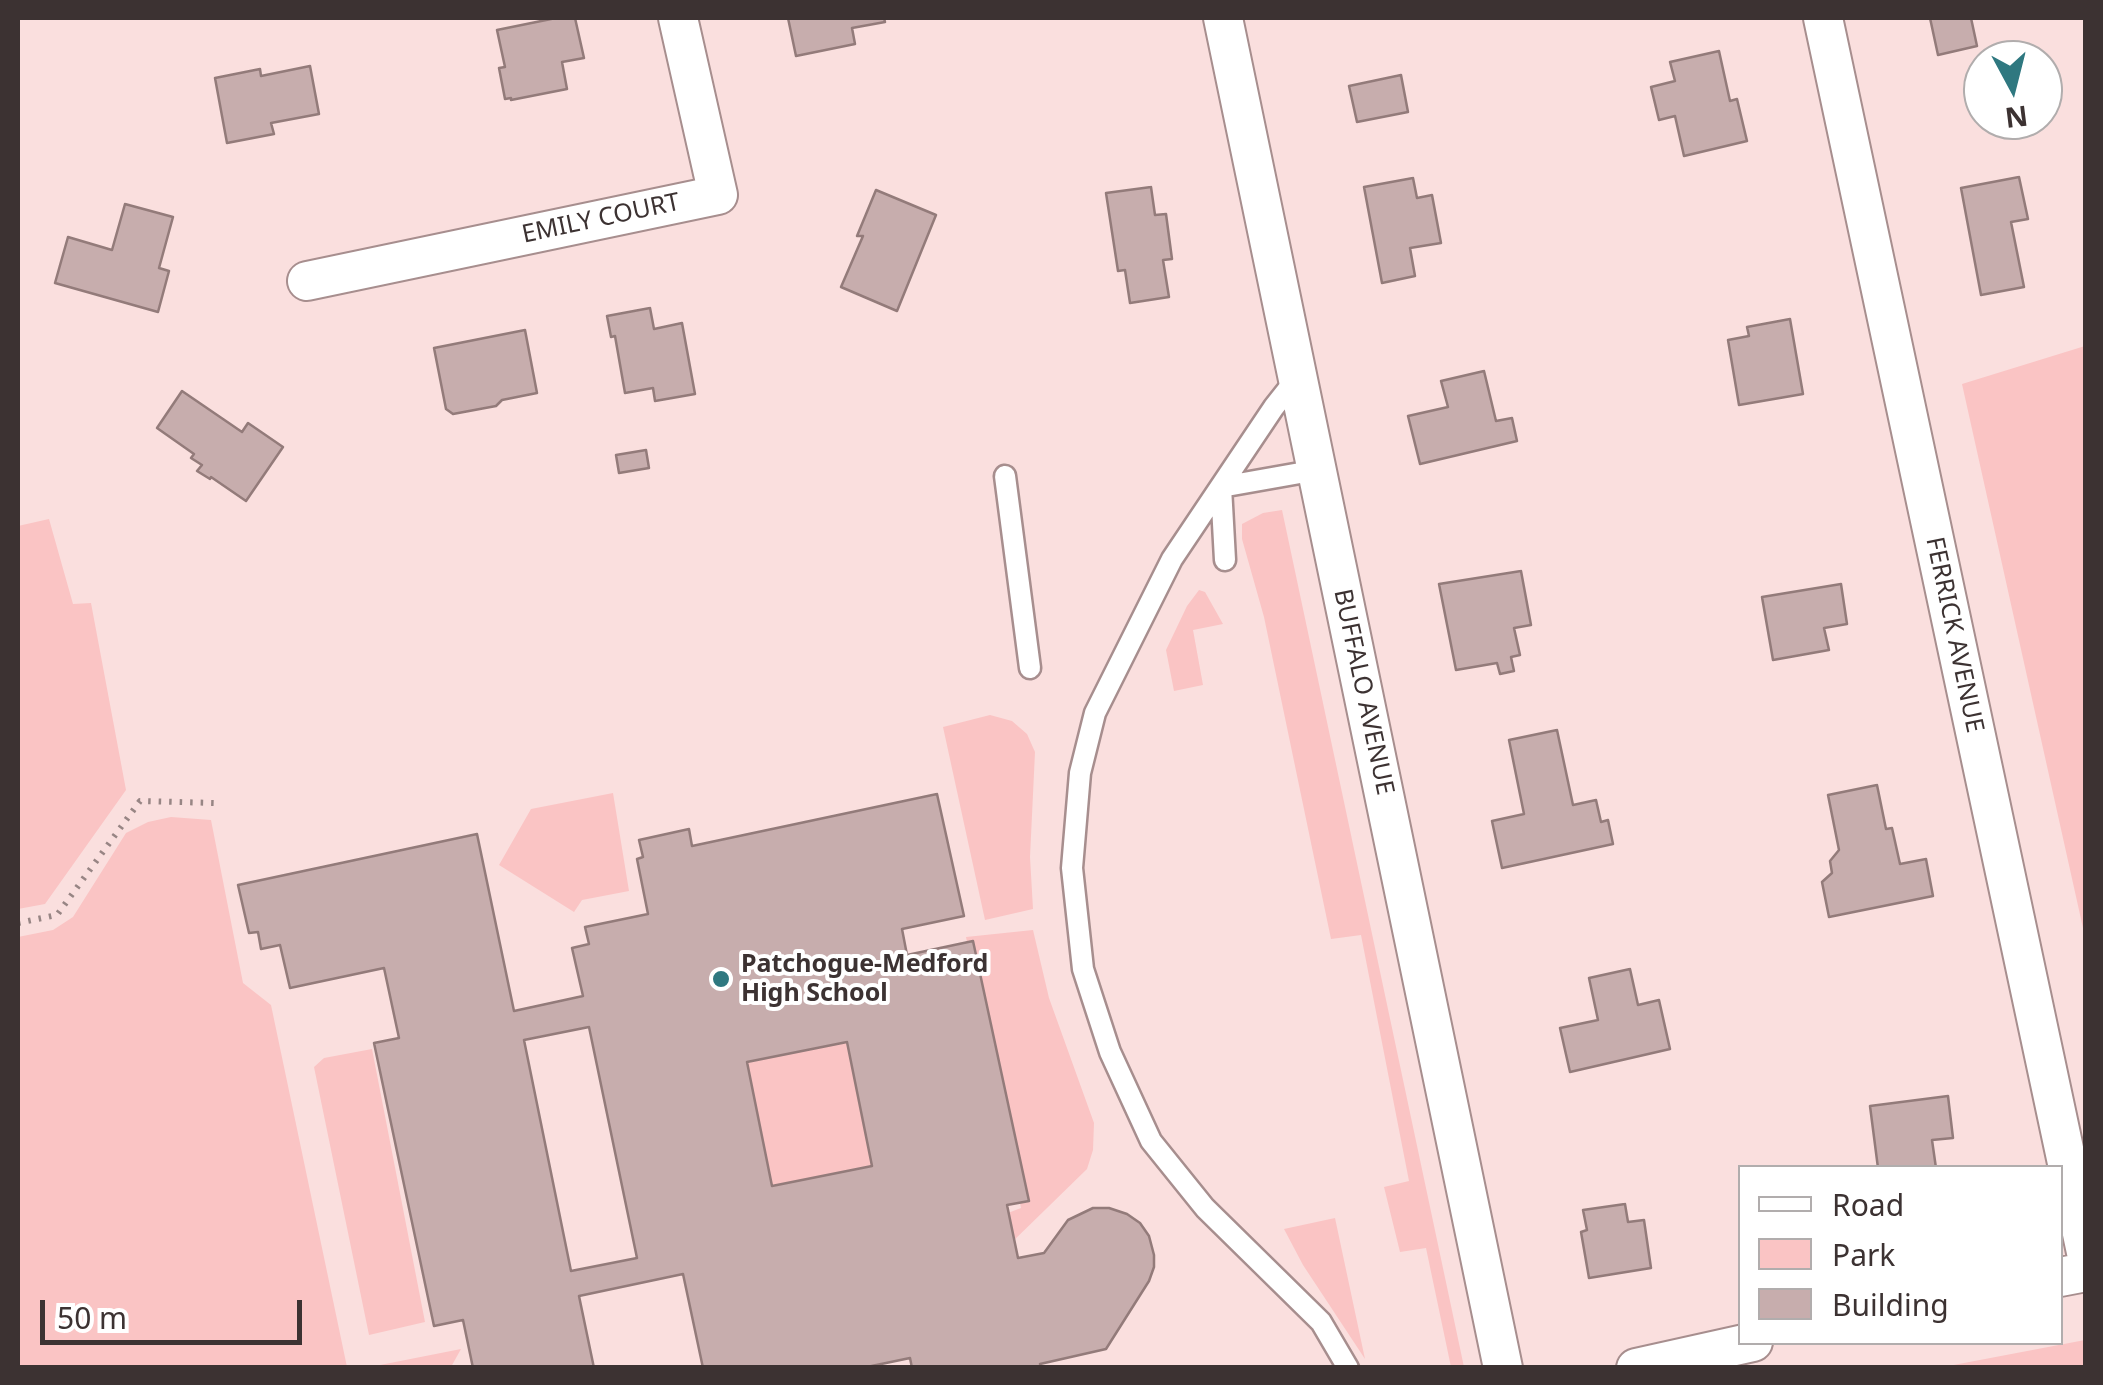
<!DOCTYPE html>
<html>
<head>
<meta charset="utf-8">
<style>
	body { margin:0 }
	#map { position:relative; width:2103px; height:1385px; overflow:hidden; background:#fadfde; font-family:"Noto Sans",sans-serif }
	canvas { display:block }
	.frame { position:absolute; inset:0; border:20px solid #3c3232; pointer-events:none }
	.legend { position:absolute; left:1738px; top:1165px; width:325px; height:180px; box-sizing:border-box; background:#fff; border:2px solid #b1adad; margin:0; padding:12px 18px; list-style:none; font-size:30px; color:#3c3232 }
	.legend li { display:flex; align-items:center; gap:20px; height:50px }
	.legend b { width:50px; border:2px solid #b1adad }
	.north { position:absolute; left:1963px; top:40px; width:100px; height:100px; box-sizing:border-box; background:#fff; border:2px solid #b1adad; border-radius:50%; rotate:173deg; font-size:28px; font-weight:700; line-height:40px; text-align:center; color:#3c3232 }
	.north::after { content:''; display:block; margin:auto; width:35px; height:45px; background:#2f7880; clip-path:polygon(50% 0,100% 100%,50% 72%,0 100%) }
	.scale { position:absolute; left:40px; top:1300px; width:262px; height:45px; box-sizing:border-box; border:5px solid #3c3232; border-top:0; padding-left:12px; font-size:30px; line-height:35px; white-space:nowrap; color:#3c3232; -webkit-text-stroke:8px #fff; paint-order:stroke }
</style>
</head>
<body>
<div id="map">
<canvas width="2103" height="1385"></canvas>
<div class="frame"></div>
<ul class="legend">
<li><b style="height:12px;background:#fff"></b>Road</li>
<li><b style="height:28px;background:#fac4c4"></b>Park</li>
<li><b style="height:28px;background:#c7adad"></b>Building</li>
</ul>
<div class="north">N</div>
<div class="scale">50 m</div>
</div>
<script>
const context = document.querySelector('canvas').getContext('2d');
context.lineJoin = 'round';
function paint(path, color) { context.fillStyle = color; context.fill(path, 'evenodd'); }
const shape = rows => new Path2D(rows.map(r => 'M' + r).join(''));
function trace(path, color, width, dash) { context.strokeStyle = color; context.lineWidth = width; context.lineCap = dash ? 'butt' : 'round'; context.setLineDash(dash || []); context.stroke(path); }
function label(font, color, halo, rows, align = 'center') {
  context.font = font + ' "Noto Sans",sans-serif'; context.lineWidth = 8; context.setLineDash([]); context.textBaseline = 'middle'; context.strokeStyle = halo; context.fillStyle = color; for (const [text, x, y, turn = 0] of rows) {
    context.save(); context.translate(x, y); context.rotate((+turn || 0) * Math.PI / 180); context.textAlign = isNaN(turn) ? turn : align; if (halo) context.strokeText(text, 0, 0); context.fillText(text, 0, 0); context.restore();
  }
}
paint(shape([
	[2085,346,2086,928,2083,928,1962,384],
	[1282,510,1464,1367,1451,1367,1426,1248,1400,1252,1384,1187,1409,1181,1361,935,1331,939,1264,617,1242,539,1242,524,1263,513],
	[49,519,73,604,91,603,126,790,45,904,18,909,18,526],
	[1199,590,1205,592,1223,624,1193,630,1203,685,1174,691,1166,650,1187,606],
	[990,715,1012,721,1027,734,1035,752,1030,857,1033,909,985,920,943,727],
	[613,793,629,891,582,900,574,912,499,865,531,809],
	[171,817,211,820,243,983,271,1005,347,1367,18,1367,18,937,53,930,73,917,126,833,148,822],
	[1033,930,1049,998,1094,1123,1093,1150,1087,1169,1006,1248,1000,1216,1021,1208,966,937],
	[847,1042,872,1166,772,1186,747,1062],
	[372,1049,425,1322,369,1335,314,1067,324,1058],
	[1335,1218,1365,1359,1303,1265,1284,1229],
	[2085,1340,2085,1367,1943,1367],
	[461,1349,451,1367,375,1366]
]), '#fac4c4');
const building = shape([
	[556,18,575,18,584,58,562,62,567,89,511,100,511,98,505,99,499,68,505,67,497,30,556,18],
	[788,18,884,18,885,22,852,28,855,44,796,56,788,18],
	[1930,18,1971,18,1977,46,1938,55,1930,18],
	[1719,51,1730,101,1737,99,1747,141,1684,156,1675,116,1659,120,1651,87,1675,81,1670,62,1719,51],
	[310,66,319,114,271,123,274,134,227,143,215,78,260,69,261,76,310,66],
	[1401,75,1408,112,1357,122,1349,86,1401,75],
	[2019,177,2028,219,2011,222,2024,287,1981,295,1961,188,2019,177],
	[1413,178,1417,198,1432,195,1441,243,1410,248,1415,276,1382,283,1364,187,1413,178],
	[1151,187,1155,215,1166,214,1172,259,1163,260,1169,297,1130,303,1125,270,1118,271,1106,193,1151,187],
	[876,190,936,215,897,311,841,287,863,236,857,236,876,190],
	[125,204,173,217,159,268,169,271,158,312,55,283,68,237,112,250,125,204],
	[650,308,654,329,682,323,695,394,655,401,653,388,625,393,615,336,611,337,607,316,650,308],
	[1790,319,1803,394,1739,405,1728,340,1749,336,1747,327,1790,319],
	[525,330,537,393,502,400,496,406,453,414,446,409,434,348,525,330],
	[1484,371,1496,421,1512,418,1517,441,1420,464,1408,416,1448,407,1441,381,1484,371],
	[182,391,242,432,248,423,283,447,246,501,211,477,210,479,197,471,202,465,191,458,194,454,157,428,182,391],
	[646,450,649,468,619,473,616,455,646,450],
	[1521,571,1531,625,1514,628,1520,655,1511,657,1514,671,1500,674,1497,663,1456,670,1439,584,1521,571],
	[1841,584,1847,624,1824,628,1829,650,1773,660,1762,597,1841,584],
	[1557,730,1573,805,1596,800,1601,822,1608,820,1613,844,1502,868,1492,821,1524,814,1509,740,1557,730],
	[1877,785,1886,829,1892,828,1900,864,1926,859,1933,896,1829,917,1822,882,1832,873,1830,861,1839,850,1828,795,1877,785],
	[937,794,964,916,902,929,907,955,973,941,1029,1201,1007,1205,1018,1258,1044,1253,1068,1220,1093,1208,1109,1208,1127,1214,1140,1223,1149,1236,1154,1255,1154,1267,1149,1281,1106,1349,1040,1364,1041,1368,912,1368,910,1358,862,1368,703,1368,683,1274,579,1296,594,1368,473,1368,463,1320,434,1326,374,1043,399,1038,384,968,290,988,280,945,261,949,258,932,249,933,238,885,477,834,514,1011,583,996,572,948,589,944,585,927,648,914,637,859,643,857,639,840,689,829,692,846,937,794],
	[589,1027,637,1258,571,1271,524,1040,589,1027],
	[847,1042,872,1166,772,1186,747,1062,847,1042],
	[1630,969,1638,1005,1659,1000,1670,1049,1570,1072,1560,1028,1598,1020,1589,978,1630,969],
	[1948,1096,1953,1138,1932,1140,1936,1168,1878,1168,1870,1106,1948,1096],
	[1625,1204,1628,1222,1644,1220,1651,1268,1589,1278,1581,1232,1587,1230,1583,1210,1625,1204]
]);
paint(building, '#c7adad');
trace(building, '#937b7a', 2.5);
const service = shape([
	[1297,378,1274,407,1172,559,1095,713,1080,773,1072,868,1083,969,1110,1052,1151,1141,1205,1208,1321,1322,1348,1368],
	[1005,476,1030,668],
	[1225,560,1221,487,1317,470]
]);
const minor = shape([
	[1223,18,1503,1368],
	[1823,18,2086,1252],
	[307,281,718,195,678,18],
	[2060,1277,2086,1272],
	[1636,1368,1753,1342]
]);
trace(service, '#a78e8e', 25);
trace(minor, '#a78e8e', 42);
trace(shape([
	[18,923,57,915,140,801,215,803]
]), '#978584', 6, [2.5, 8]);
trace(service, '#fff', 20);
trace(minor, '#fff', 38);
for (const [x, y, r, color] of [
	[721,979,10,"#2f7880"]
]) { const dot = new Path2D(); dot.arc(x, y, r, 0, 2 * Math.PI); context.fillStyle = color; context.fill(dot); trace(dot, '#fff', 4); }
label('25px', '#3c3232', '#fff', [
	["EMILY COURT",601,219,-12],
	["FERRICK AVENUE",1954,635,78],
	["BUFFALO AVENUE",1363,692,78]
]);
label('bold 25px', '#3c3232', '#fff', [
	["Patchogue-Medford",741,965],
	["High School",741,994]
], 'left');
</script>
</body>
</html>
